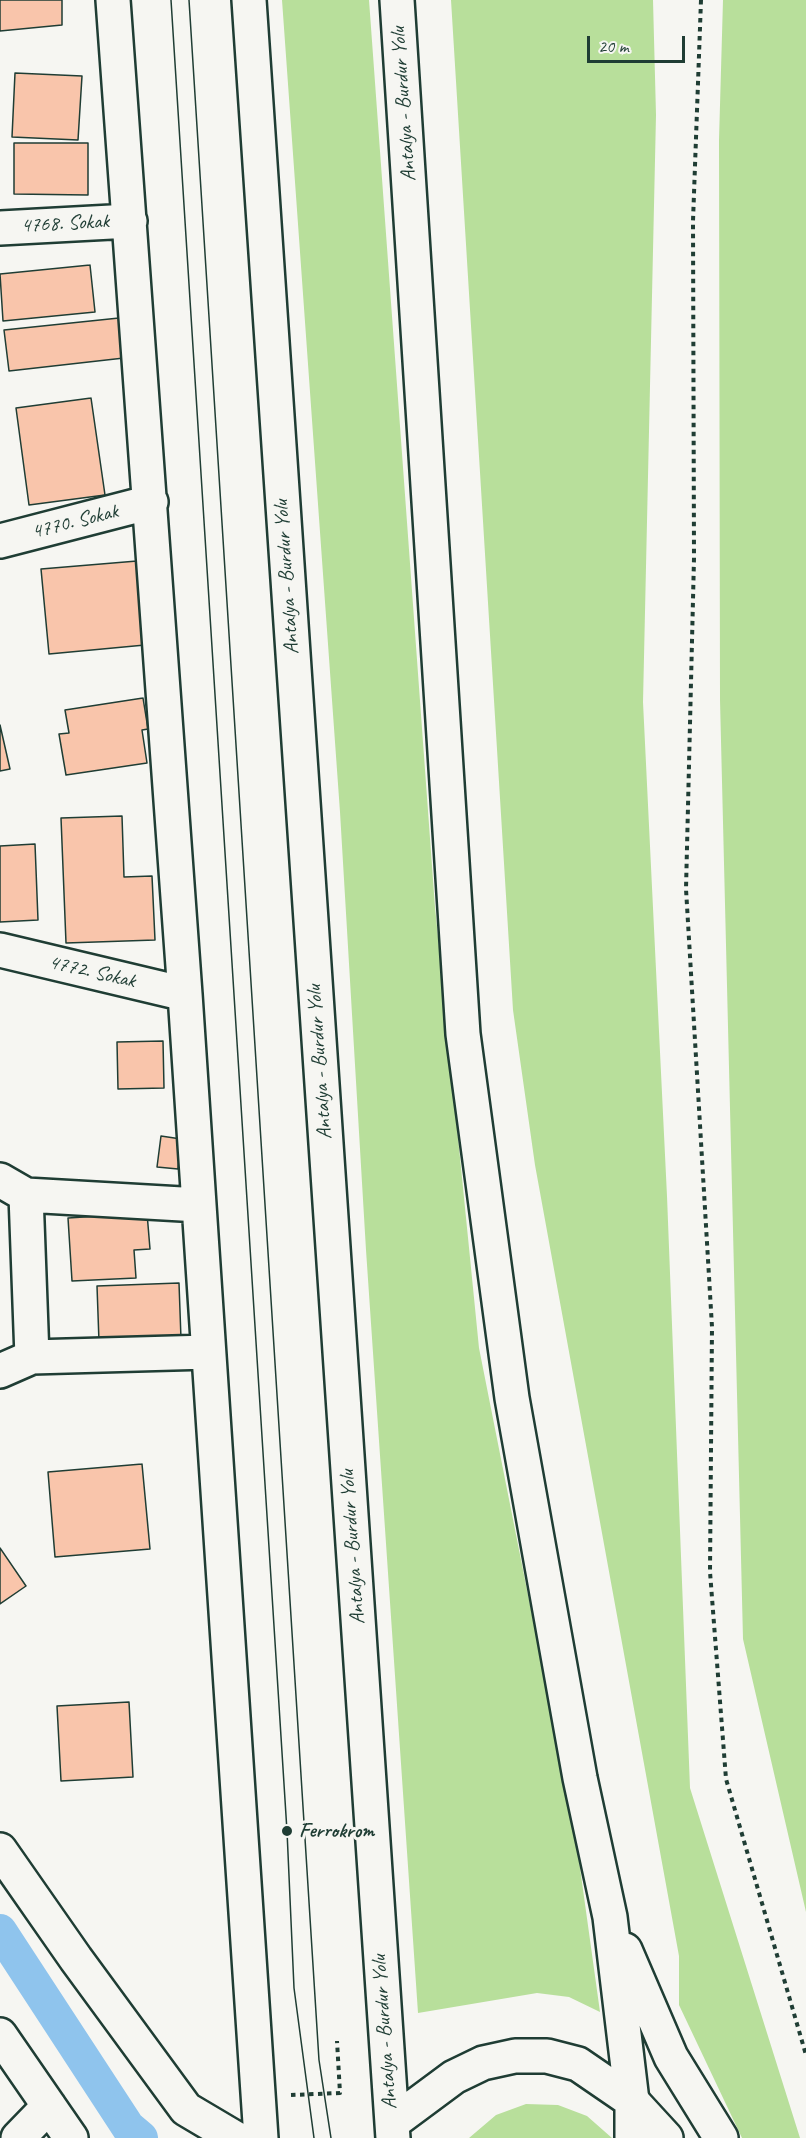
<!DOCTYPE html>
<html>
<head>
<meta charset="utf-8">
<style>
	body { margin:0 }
	#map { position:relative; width:806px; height:2138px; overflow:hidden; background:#f6f6f2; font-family:Caveat,sans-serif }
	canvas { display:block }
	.scale { position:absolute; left:587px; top:36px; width:98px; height:27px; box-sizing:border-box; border:3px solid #1f3d34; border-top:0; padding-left:8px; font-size:18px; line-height:21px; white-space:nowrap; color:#1f3d34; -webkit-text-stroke:4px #f6f6f2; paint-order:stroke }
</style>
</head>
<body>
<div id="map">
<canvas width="806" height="2138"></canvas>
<div class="scale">20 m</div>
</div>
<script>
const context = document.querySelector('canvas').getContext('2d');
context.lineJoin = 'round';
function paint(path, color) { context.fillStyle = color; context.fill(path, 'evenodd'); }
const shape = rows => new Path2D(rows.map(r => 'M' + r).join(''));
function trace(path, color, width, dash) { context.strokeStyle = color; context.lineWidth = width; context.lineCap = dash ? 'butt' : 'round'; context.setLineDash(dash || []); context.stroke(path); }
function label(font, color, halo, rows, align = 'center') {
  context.font = font + ' Caveat,sans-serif'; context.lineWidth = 6; context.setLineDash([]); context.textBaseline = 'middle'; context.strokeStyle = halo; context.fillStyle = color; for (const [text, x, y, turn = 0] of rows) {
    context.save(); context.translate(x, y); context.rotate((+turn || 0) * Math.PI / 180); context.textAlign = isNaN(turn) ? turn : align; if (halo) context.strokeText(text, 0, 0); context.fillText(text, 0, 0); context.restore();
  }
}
paint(shape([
	[282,0,369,0,435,907,479,1348,575,1832,600,2012,569,1997,537,1993,418,2013,366,1250,340,812],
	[451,0,653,0,656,115,643,702,667,1196,690,1788,800,2138,742,2138,679,2005,679,1956,535,1165,513,1010],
	[723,0,806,0,806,1912,743,1639,720,700,719,140],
	[526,2104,558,2105,587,2116,612,2138,469,2138,496,2115]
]), '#b8df9b');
trace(shape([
	[0,1931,128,2127,141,2138]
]), '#8fc4ed', 34);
const building = shape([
	[0,0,62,0,62,25,0,31,0,0],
	[15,73,82,76,78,140,12,137,15,73],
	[14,143,88,143,88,195,14,194,14,143],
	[90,265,95,312,3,321,0,274,90,265],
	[119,318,124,358,9,371,4,330,119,318],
	[91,398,105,495,29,505,16,408,91,398],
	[137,561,145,645,49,654,41,569,137,561],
	[143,698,148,729,142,730,147,763,66,775,59,734,69,733,65,710,143,698],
	[0,725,10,769,0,771,0,725],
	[122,816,124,877,152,876,155,940,66,943,61,818,122,816],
	[35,844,38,920,0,922,0,846,35,844],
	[163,1041,164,1088,118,1089,117,1042,163,1041],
	[161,1136,181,1139,178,1169,157,1167,161,1136],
	[147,1213,150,1249,134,1250,136,1278,72,1281,68,1218,147,1213],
	[179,1283,181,1339,99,1342,97,1286,179,1283],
	[142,1464,150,1549,55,1557,48,1472,142,1464],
	[0,1548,26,1586,0,1604,0,1548],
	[129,1702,133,1777,61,1781,57,1706,129,1702]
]);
paint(building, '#f9c5ab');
trace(building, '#1f3d34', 1.5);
const minor = shape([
	[113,0,185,994,261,2138],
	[0,228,130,221],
	[0,541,151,502],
	[0,950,185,994],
	[0,1180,26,1195,199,1205],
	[26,1195,32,1357],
	[0,1371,32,1357,208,1352],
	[0,1850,76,1959,186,2109,235,2138],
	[0,2035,71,2138],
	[18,2138,49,2106]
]);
const major = shape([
	[632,2101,666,2138]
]);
const highway = shape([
	[249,0,393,2138],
	[397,0,463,1034,512,1398,580,1778,610,1917,632,2101,632,2138],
	[625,1950,671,2057,721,2138],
	[392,2123,454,2077,483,2063,515,2056,547,2056,578,2064,632,2101]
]);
trace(minor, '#1f3d34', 38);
trace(major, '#1f3d34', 38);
trace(highway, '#1f3d34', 38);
trace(shape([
	[701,0,693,221,694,558,686,889,712,1327,710,1572,726,1779,806,2055],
	[291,2095,340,2093,337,2041]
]), '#1f3d34', 4, [4.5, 4.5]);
trace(minor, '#f6f6f2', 33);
trace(major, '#f6f6f2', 33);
trace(highway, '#f6f6f2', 33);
trace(shape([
	[171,0,287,1831,294,1988,314,2138],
	[189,0,319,2060,331,2138]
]), '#1f3d34', 1.5);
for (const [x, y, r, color] of [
	[287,1831,6,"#1f3d34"]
]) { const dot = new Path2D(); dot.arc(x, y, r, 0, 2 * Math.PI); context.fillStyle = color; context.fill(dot); trace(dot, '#f6f6f2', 2); }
label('21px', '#1f3d34', '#f6f6f2', [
	["Antalya - Burdur Yolu",404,104,-94],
	["4768. Sokak",65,224,-3],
	["4770. Sokak",75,522,-14],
	["Antalya - Burdur Yolu",287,577,-94],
	["4772. Sokak",92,972,13],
	["Antalya - Burdur Yolu",320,1062,-94],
	["Antalya - Burdur Yolu",353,1547,-94],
	["Antalya - Burdur Yolu",385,2032,-94]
]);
label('bold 21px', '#1f3d34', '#f6f6f2', [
	["Ferrokrom",299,1831]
], 'left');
</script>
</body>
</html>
